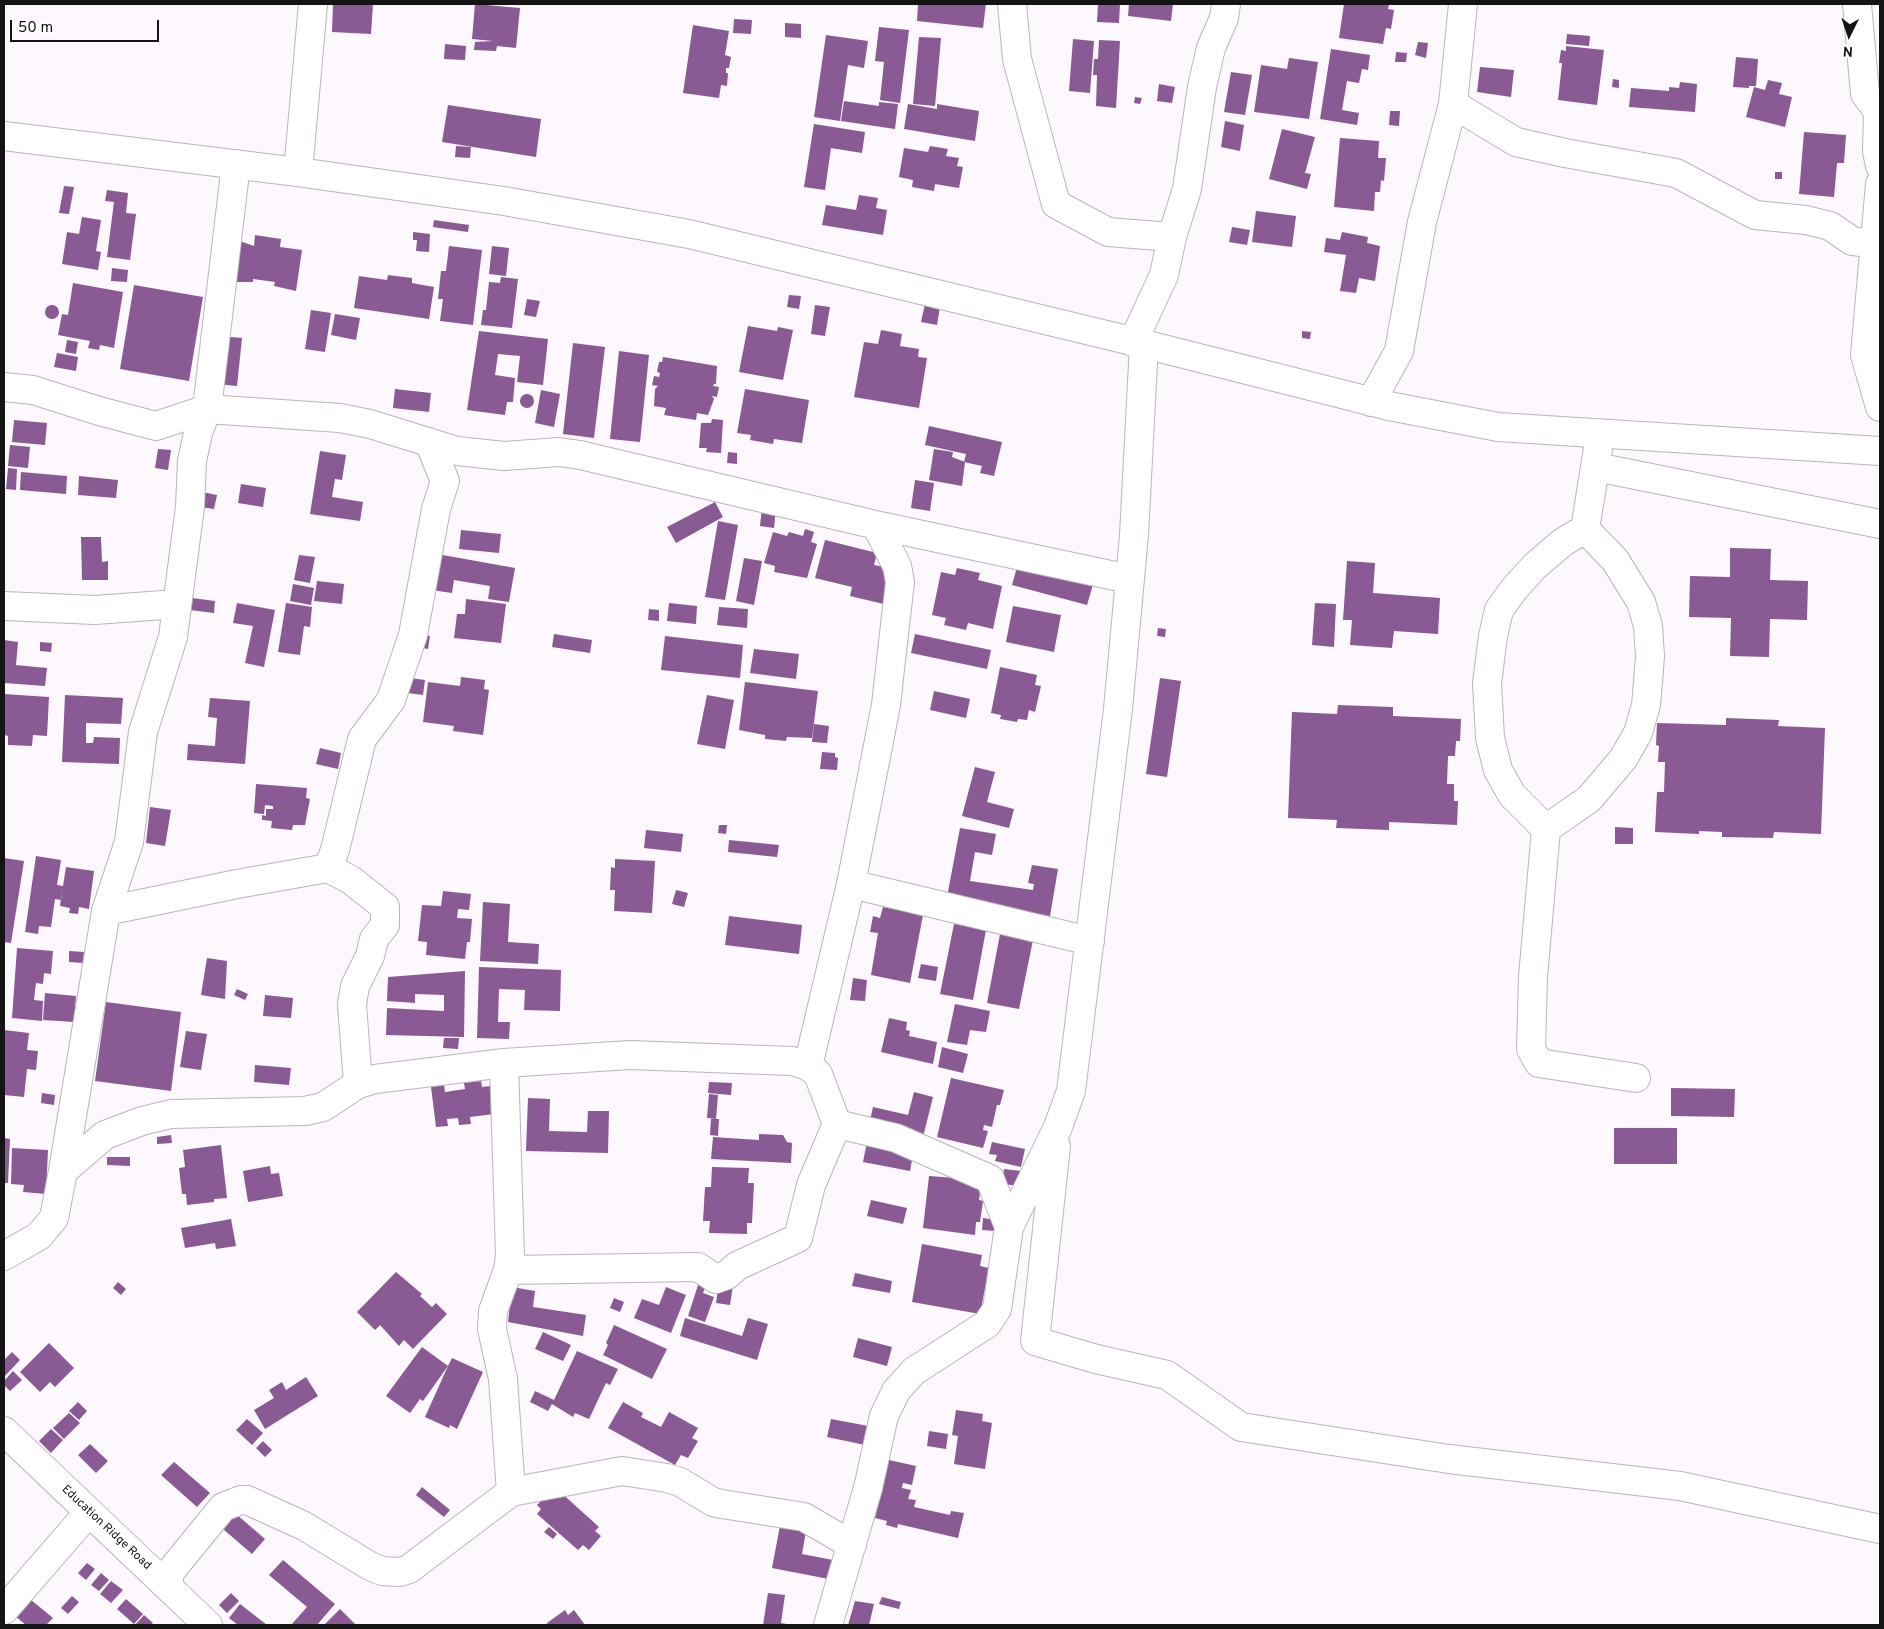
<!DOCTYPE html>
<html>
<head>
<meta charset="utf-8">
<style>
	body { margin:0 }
	#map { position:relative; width:1884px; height:1629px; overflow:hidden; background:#fcf8fd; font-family:Overpass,sans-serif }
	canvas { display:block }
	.frame { position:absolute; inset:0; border:5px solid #151415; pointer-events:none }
	.north { position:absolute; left:1824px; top:10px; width:50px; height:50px; -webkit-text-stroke:4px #fff; paint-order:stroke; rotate:184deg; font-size:14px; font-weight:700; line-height:20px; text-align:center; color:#151415 }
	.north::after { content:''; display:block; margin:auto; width:18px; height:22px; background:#151415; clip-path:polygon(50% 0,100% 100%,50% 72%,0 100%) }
	.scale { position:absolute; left:10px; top:20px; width:149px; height:22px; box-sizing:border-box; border:2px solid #151415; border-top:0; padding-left:6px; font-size:15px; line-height:18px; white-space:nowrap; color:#151415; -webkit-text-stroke:4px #fff; paint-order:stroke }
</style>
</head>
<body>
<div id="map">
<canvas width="1884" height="1629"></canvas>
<div class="frame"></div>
<div class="north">N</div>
<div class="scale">50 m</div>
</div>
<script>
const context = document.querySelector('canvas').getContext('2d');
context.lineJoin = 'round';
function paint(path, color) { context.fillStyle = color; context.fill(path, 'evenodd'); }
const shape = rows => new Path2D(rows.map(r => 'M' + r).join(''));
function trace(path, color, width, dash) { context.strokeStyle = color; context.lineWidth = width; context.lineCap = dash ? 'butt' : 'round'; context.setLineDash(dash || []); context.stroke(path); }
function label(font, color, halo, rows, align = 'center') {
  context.font = font + ' Overpass,sans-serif'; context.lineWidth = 4; context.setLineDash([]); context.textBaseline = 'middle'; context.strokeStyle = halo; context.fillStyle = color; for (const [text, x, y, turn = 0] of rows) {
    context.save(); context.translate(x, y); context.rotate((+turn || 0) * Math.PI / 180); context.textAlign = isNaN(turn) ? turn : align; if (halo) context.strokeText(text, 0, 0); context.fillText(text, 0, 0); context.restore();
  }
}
paint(shape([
	[333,4,373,4,371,34,332,32],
	[475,4,520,8,516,48,497,46,496,51,474,50,475,42,493,41,472,39],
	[918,4,986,4,983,28,917,21],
	[1098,4,1120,4,1119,23,1097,22],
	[1129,4,1173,4,1171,21,1128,16],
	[1344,4,1389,4,1388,9,1394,10,1391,29,1386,28,1383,44,1339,38],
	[734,19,752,20,751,34,733,33],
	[785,23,801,24,801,38,785,37],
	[693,25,729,31,725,55,731,57,729,68,726,68,726,73,728,73,727,86,721,85,719,98,683,93],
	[879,27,909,30,900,103,880,100,884,62,875,61],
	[1567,34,1590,36,1589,46,1566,44],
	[826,35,868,41,864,68,848,65,840,121,814,117],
	[919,37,941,38,935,106,913,104],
	[1073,39,1094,41,1090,93,1069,91],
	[1099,40,1120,41,1116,108,1096,106,1097,75,1093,75,1094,59,1098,59],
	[1418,42,1428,43,1426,58,1415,55],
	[445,44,466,46,465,60,444,59],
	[1566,46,1604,50,1597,105,1558,100,1562,63,1559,63,1561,50,1566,51],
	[1331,49,1370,55,1368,70,1362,69,1359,83,1347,81,1342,110,1359,113,1357,125,1320,119],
	[1396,52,1407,53,1406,62,1395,62],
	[1736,57,1758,59,1756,86,1749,86,1749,88,1733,87],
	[1289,58,1318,62,1309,119,1254,112,1261,65,1287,69],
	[1480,67,1514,70,1511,97,1477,92],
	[1231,72,1252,75,1245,115,1224,112],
	[1613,79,1619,80,1619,88,1612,87],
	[1768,80,1782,83,1779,94,1792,97,1785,127,1746,117,1754,87,1765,90],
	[1680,82,1697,84,1695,112,1629,107,1631,88,1669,91,1669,87,1679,88],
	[1159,84,1175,87,1172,103,1157,101],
	[1135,97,1142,98,1140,104,1134,103],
	[844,101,879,106,879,102,898,104,895,129,841,121],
	[908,104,937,109,937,104,979,111,975,141,904,129],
	[448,105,541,119,536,157,442,142],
	[1390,111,1400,111,1399,126,1389,125],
	[1225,121,1244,125,1240,151,1221,147],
	[814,124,865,132,862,153,831,148,825,190,804,187],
	[1282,129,1315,137,1305,173,1311,174,1307,189,1269,179],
	[1804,132,1846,135,1844,163,1837,163,1834,197,1799,194],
	[1340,138,1379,141,1378,158,1386,158,1384,181,1381,180,1380,192,1375,192,1374,211,1334,207],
	[456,146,471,147,470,158,455,157],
	[930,146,948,149,946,156,959,158,957,166,963,167,959,188,935,184,934,191,912,187,913,180,899,177,904,148,928,152],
	[1775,172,1782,172,1782,179,1775,179],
	[64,186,74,187,69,214,59,213],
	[107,190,128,193,126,213,136,214,130,260,107,257,114,202,105,201],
	[859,195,878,198,876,208,887,210,883,235,822,225,826,205,856,210],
	[1256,211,1296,216,1292,247,1252,242],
	[82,217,101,220,96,251,101,252,98,270,62,264,67,232,79,234],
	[434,220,469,225,468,232,433,227],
	[1232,227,1250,230,1247,245,1229,242],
	[413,232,430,234,429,252,416,251,417,240,413,240],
	[1342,232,1368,237,1367,243,1380,246,1375,281,1359,278,1356,293,1340,291,1346,255,1324,252,1326,238,1340,240],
	[255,235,281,239,280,247,302,250,296,291,274,286,275,282,253,279,253,282,231,282,237,240,254,246],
	[449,246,482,250,473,325,440,321,443,299,438,299,441,271,446,271],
	[492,246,509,248,506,276,489,274],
	[112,268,128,270,127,282,111,281],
	[388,275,412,278,412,283,434,287,429,319,354,308,359,276,387,280],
	[501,277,518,279,512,328,481,325,483,310,486,310,489,282,500,283],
	[73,283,123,292,114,348,100,345,99,350,88,348,90,341,58,335,62,314,68,315],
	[134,285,203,297,189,381,120,369],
	[789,295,801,296,799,309,787,307],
	[527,299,540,301,536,317,524,315],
	[925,304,940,307,937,325,921,322],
	'45 312a7 7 0 1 1 14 0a7 7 0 1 1-14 0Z',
	[815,305,830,307,825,336,811,334],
	[311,310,331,313,325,352,305,349],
	[335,314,360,318,356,340,331,335],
	[748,326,777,331,778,327,793,330,783,380,739,372],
	[881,330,902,334,900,346,919,349,918,357,927,358,919,408,854,397,864,342,878,344],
	[479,331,548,339,543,385,517,382,520,356,498,354,495,375,515,378,513,402,507,402,505,415,467,410],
	[1302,331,1311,332,1310,339,1302,338],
	[222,336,242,338,237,386,217,384],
	[67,340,78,342,76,354,65,352],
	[573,343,605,347,594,438,563,434],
	[619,351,649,355,640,442,610,439],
	[57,353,78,357,76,371,54,367],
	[663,357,717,366,716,384,714,384,713,386,719,387,717,397,712,396,714,399,708,415,697,413,696,420,664,415,666,408,654,406,655,389,658,386,652,385,654,376,659,377,660,373,657,372,659,362,662,362],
	[395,389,431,393,429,412,393,408],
	[745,389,809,400,802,443,774,439,773,444,750,440,751,435,737,433],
	[541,390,560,394,554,427,535,423],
	'520 401a7 7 0 1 1 14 0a7 7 0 1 1-14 0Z',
	[712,419,723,420,721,453,706,452,707,448,699,448,701,423,711,423],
	[14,420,47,423,45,445,12,442],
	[929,426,1002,442,994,476,980,473,982,466,964,462,966,454,925,445],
	[10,445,30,447,28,468,8,466],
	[158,449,171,450,168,470,155,468],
	[934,449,953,452,952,457,965,462,962,486,929,480],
	[320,451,346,455,342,480,335,479,332,497,363,502,360,521,310,514],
	[728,452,737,453,737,464,727,463],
	[8,468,17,469,16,490,6,489],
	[21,472,67,476,66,494,20,490],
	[79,476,118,480,116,498,78,495],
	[915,480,934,483,930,511,911,508],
	[241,484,266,488,263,507,238,503],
	[202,492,217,495,214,509,200,507],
	[715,502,723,517,676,543,667,527],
	[762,507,776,509,774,528,760,526],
	[718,521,738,525,725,600,705,597],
	[805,529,814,532,811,542,817,544,807,578,774,572,775,566,764,563,773,532,787,536,789,532,803,536],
	[461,530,501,534,499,553,459,549],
	[81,537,101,537,102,562,108,561,108,580,82,580],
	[825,540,877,553,874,565,889,568,888,605,850,596,852,587,815,578],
	[1730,548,1771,549,1770,580,1808,581,1807,620,1770,619,1769,657,1730,656,1731,618,1689,617,1690,576,1730,577],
	[437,554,515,568,509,602,488,599,490,586,454,580,452,593,431,590],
	[299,555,315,557,310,583,294,580],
	[744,558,762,561,754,605,736,601],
	[1347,561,1375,563,1373,593,1440,598,1438,634,1394,631,1392,648,1350,645,1352,620,1343,620],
	[1017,567,1095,578,1087,605,1012,585],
	[957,568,980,573,978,580,1002,586,993,629,968,623,966,630,944,625,946,618,932,615,941,572,955,575],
	[317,581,344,584,342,604,314,601],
	[293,584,314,588,311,605,290,601],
	[192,598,215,601,214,613,190,610],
	[466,599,506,604,501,643,454,638,457,614,465,614],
	[237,603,275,610,264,667,245,663,253,626,233,623],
	[286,603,312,607,310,627,304,626,300,655,278,652],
	[669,603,697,606,696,624,667,621],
	[1315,603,1336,604,1334,647,1312,645],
	[1013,606,1061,615,1054,652,1006,642],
	[719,607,748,609,747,628,717,625],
	[649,609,659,610,659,621,648,620],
	[1158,628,1166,629,1165,637,1157,636],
	[415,633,430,636,428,649,413,646],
	[554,634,592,640,590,653,552,647],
	[915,634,991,650,987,669,911,653],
	[665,636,743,645,740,678,661,670],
	[4,640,18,642,16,665,47,668,45,686,4,683],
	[40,642,52,643,51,652,40,651],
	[754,649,799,654,796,679,750,673],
	[1000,667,1037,675,1035,685,1041,686,1035,712,1029,710,1027,720,1018,719,1017,722,1000,719,1001,715,991,713],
	[402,677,425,680,423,695,400,692],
	[461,677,485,680,484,689,489,690,483,735,453,731,454,726,423,722,428,682,460,686],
	[1160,678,1181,681,1167,777,1146,774],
	[745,682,818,691,812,738,787,737,786,741,765,739,765,735,739,730],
	[934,691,970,699,966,718,930,710],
	[4,694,49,697,47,736,33,735,32,746,8,745,8,736,4,735],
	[65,695,123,698,121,724,86,723,86,743,93,743,94,737,120,738,119,764,62,762],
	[707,695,734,700,725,749,697,744],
	[210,698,250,701,245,764,187,760,188,744,215,746,217,718,208,717],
	[1338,705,1393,707,1393,716,1461,719,1460,741,1456,741,1455,756,1448,756,1447,784,1454,784,1454,801,1458,801,1457,825,1389,822,1389,830,1336,828,1337,820,1288,818,1292,712,1337,714],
	[1726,718,1779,720,1778,726,1825,728,1821,834,1774,832,1773,838,1722,837,1722,832,1699,831,1699,834,1655,832,1657,792,1664,792,1665,762,1658,762,1659,746,1656,745,1657,723,1726,725],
	[814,724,829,726,827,743,812,742],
	[320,748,341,753,338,769,316,764],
	[822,752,835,753,835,757,838,758,837,770,820,769],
	[975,767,995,772,987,802,1014,809,1009,828,962,816],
	[256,784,307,788,306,798,310,799,305,825,293,825,292,830,271,828,272,821,262,820,262,815,266,816,266,809,273,809,273,806,265,805,264,814,254,813],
	[150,807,171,810,165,846,146,843],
	[719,825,727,825,726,834,718,833],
	[1615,827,1633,828,1633,844,1615,844],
	[960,828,996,834,992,855,975,852,970,881,1033,890,1034,884,1028,883,1032,865,1058,869,1050,916,947,897],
	[646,830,683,834,681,852,644,848],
	[729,840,779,845,777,857,728,852],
	[36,856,61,860,57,885,63,886,66,867,94,871,89,909,79,907,78,914,69,913,70,908,60,906,62,889,61,900,55,899,51,927,39,926,38,934,25,932],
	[4,858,24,861,11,943,4,942],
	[615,859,655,861,652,913,614,911,615,890,610,890,611,867,615,868],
	[676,890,688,893,684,907,672,904],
	[443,891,471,894,469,910,458,909,457,918,472,919,470,942,467,942,465,959,426,955,427,942,418,941,422,905,441,906],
	[483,902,510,904,508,942,539,944,538,964,480,961],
	[883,907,923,915,910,983,871,975,878,933,870,932,873,916,880,918],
	[729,916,802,925,799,954,725,945],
	[954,924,986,930,973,1000,940,994],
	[1000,934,1033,940,1019,1009,987,1003],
	[17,948,53,951,51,974,44,973,43,984,36,983,34,1000,43,1001,42,1021,12,1018],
	[69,951,84,952,83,963,69,962],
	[207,958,227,961,225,999,201,995],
	[921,964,938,967,936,981,918,978],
	[479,967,561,970,560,1011,524,1010,525,990,499,989,498,1022,510,1022,509,1039,477,1038],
	[465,971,464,1037,386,1035,387,1008,444,1011,444,995,415,994,415,1003,387,1001,388,977],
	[853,978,867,980,865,1001,850,1000],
	[237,989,248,994,245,1000,234,995],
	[45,993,76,996,74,1022,43,1020],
	[265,995,293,998,291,1018,263,1016],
	[106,1002,181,1012,171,1091,95,1081],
	[955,1004,990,1011,986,1032,970,1030,967,1045,947,1042],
	[889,1018,907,1022,906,1030,910,1031,909,1036,937,1042,933,1064,881,1052],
	[4,1030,29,1033,27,1050,38,1051,36,1070,27,1069,24,1097,4,1095],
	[186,1031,207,1034,201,1070,180,1067],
	[444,1038,459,1038,458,1049,443,1048],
	[942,1047,968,1054,963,1073,938,1067],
	[255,1065,291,1068,289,1085,254,1082],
	[951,1078,1004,1090,1000,1105,997,1105,992,1127,984,1125,983,1130,988,1131,983,1148,937,1137],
	[481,1081,482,1087,491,1086,494,1114,470,1117,471,1124,459,1125,458,1118,447,1119,448,1126,436,1127,431,1087,444,1085,445,1092,465,1089,464,1083],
	[709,1082,732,1083,731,1095,708,1093],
	[1671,1088,1735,1089,1734,1117,1671,1116],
	[914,1092,933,1097,923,1137,869,1125,873,1107,908,1115],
	[42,1093,55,1095,54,1105,41,1103],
	[709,1094,718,1095,716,1119,707,1118],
	[528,1098,550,1099,549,1131,587,1132,588,1111,609,1111,608,1153,526,1151],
	[711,1119,719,1119,718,1136,710,1135],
	[1614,1128,1677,1128,1677,1164,1614,1164],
	[759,1134,783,1135,787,1142,792,1143,791,1163,711,1159,713,1137,759,1140],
	[171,1135,172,1143,157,1144,157,1137],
	[4,1138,10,1139,8,1183,4,1183],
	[867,1142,914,1150,910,1171,863,1162],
	[992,1142,1025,1149,1021,1167,995,1161,997,1155,989,1154],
	[221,1145,227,1198,214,1199,214,1202,187,1205,186,1194,182,1194,179,1168,185,1167,183,1150],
	[12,1148,48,1150,46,1194,23,1192,24,1185,11,1184],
	[107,1157,130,1157,130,1166,107,1165],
	[270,1166,271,1174,279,1173,283,1196,248,1202,243,1171],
	[712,1167,749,1168,748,1183,754,1183,752,1223,747,1223,747,1234,709,1233,710,1221,703,1221,705,1187,711,1187],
	[1004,1169,1021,1171,1019,1186,1002,1184],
	[929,1176,982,1180,979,1200,983,1201,980,1222,976,1222,975,1235,923,1228],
	[871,1200,907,1208,903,1224,867,1216],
	[983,1218,997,1220,995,1231,982,1230],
	[231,1219,236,1246,216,1249,215,1243,185,1248,181,1228],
	[922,1244,982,1255,980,1266,989,1268,980,1314,912,1302],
	[396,1272,422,1294,420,1296,432,1307,436,1303,447,1314,413,1349,404,1340,399,1346,380,1325,375,1330,357,1312],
	[855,1273,892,1281,890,1293,852,1286],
	[700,1279,707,1282,703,1293,714,1297,705,1322,688,1316],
	[118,1282,126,1289,121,1295,113,1288],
	[733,1285,730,1305,716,1303,718,1289],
	[512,1287,535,1291,533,1307,586,1315,583,1336,508,1322],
	[666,1287,686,1295,671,1333,634,1318,642,1299,659,1305],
	[614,1298,624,1302,620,1312,610,1308],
	[685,1318,742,1336,748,1318,768,1324,757,1360,680,1336],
	[614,1325,667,1349,652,1379,603,1355,608,1345,606,1343],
	[543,1332,571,1345,563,1361,535,1349],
	[858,1338,892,1347,887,1366,853,1357],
	[49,1343,74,1368,55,1387,50,1382,40,1392,20,1372],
	[422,1347,448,1366,452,1358,483,1372,457,1429,450,1425,449,1428,425,1417,448,1366,423,1401,420,1399,410,1413,386,1396],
	[577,1351,618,1369,610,1385,606,1383,589,1419,575,1413,573,1417,552,1404,548,1411,530,1402,535,1391,554,1400],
	[12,1352,20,1360,4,1377,4,1360],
	[13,1371,22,1380,10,1391,4,1385,4,1381],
	[306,1377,318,1396,265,1429,254,1410,274,1398,269,1390,282,1382,286,1390],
	[78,1402,87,1411,79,1420,69,1411],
	[623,1402,643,1413,641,1417,661,1427,669,1412,698,1428,692,1438,698,1441,688,1458,681,1455,675,1465,608,1428],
	[956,1410,983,1414,982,1421,992,1423,985,1469,954,1464,958,1436,952,1435],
	[69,1413,80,1423,64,1439,53,1428],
	[247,1419,263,1433,252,1445,236,1430],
	[831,1419,874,1427,870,1446,827,1437],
	[51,1429,63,1440,51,1453,39,1441],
	[929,1431,948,1434,946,1449,927,1446],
	[263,1441,272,1450,265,1457,256,1448],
	[90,1444,108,1461,96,1473,78,1455],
	[889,1460,916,1466,912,1485,903,1483,902,1488,911,1490,908,1499,916,1500,914,1507,950,1515,951,1511,964,1513,958,1538,898,1524,897,1528,886,1525,887,1521,875,1518],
	[174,1462,210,1493,197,1507,161,1475],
	[422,1487,450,1510,444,1517,416,1495],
	[558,1490,599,1527,595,1531,601,1536,589,1550,583,1545,578,1550,537,1514,541,1509,537,1505,547,1495],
	[229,1508,265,1539,252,1554,216,1523],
	[782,1515,808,1520,802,1554,838,1561,834,1580,772,1568],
	[549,1527,557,1534,553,1539,544,1532],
	[283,1560,335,1604,317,1625,291,1625,307,1607,269,1575],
	[87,1563,95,1569,86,1580,78,1573],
	[101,1573,109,1580,99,1591,91,1585],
	[111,1581,123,1590,111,1603,100,1594],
	[231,1593,239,1601,227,1613,219,1605],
	[768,1593,785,1595,781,1623,792,1625,763,1625],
	[72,1596,79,1602,68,1614,61,1608],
	[882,1597,901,1602,899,1609,879,1604],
	[30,1599,53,1618,46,1625,26,1625,15,1616],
	[126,1599,143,1614,134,1624,117,1609],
	[855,1601,874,1604,869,1625,848,1625],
	[240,1604,267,1625,238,1625,229,1618],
	[340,1609,356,1625,324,1625],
	[565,1610,568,1615,574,1610,585,1625,548,1625,547,1623],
	[144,1615,153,1623,150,1625,135,1625]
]), '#895a93');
const minor = shape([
	[1012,4,1017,59,1056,204,1108,232,1172,237],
	[1463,4,1453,104,1516,142,1565,153,1676,173,1755,215,1806,220,1830,226,1852,241,1874,244],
	[1857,4,1865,94,1878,111,1877,151,1880,166],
	[4,136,298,172,504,201,689,234,1144,344,1389,406,1498,427,1880,451],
	[298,172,313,4],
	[1880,184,1865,355,1880,407],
	[1133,342,1164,275,1172,237,1187,189,1202,87,1211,48,1224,18,1226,4],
	[4,387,33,390,99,411,156,426,207,409,340,418,370,424,457,451,504,456,559,452,580,455,876,525,1129,579],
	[1371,402,1399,351,1422,222,1453,104],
	[1596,467,1880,524],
	[1585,529,1615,560,1641,602,1648,626,1650,656,1648,682,1646,705,1638,733,1623,759,1589,799,1546,829,1533,977,1531,1049,1539,1063,1636,1078],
	[1585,529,1598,449],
	[4,606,95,610,177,604],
	[1546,829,1512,795,1498,770,1490,738,1487,683,1493,636,1499,610,1514,589,1535,566,1563,542,1585,529],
	[851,884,1090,941],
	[106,911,237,884,328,868],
	[504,1063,510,1255,508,1270,493,1311,492,1329,503,1379,511,1492],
	[808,1066,851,884,886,705,890,669,900,582,897,566,876,525],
	[358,1084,352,1004,355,986,370,956,374,939,385,925,385,907,351,880,328,868,335,850,362,739,391,700,413,635,436,509,445,481,429,442],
	[1056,1146,1035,1341,1096,1359,1167,1375,1241,1427,1449,1459,1680,1486,1880,1529],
	[63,1171,106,911,129,842,143,732,173,637,190,507,192,461,198,433,207,409,236,164],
	[4,1256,39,1236,54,1218,63,1171,105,1135,142,1121,171,1114,305,1111,323,1107,358,1084,375,1079,504,1063,630,1055,792,1061,808,1066,818,1074,837,1124,896,1138,990,1179,1009,1227],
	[508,1270,698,1267,716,1279,727,1275,737,1266,798,1238,811,1185,837,1124],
	[168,1586,170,1572,223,1507,241,1500,247,1500,304,1526,370,1566,382,1571,400,1572,409,1569,511,1492,622,1471,667,1478,680,1482,713,1502,722,1504,804,1517,852,1545],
	[4,1610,89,1512],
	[828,1625,868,1488,884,1416,896,1391,914,1371,987,1324,997,1309,1009,1227,1058,1127,1071,1091,1118,709,1134,535,1144,344]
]);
const major = shape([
	[4,1431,208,1625]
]);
trace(minor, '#b9b5ba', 30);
trace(major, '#b9b5ba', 30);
trace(minor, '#fff', 28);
trace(major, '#fff', 28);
label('12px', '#151415', '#fff', [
	["Education Ridge Road",106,1528,43]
]);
</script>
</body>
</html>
